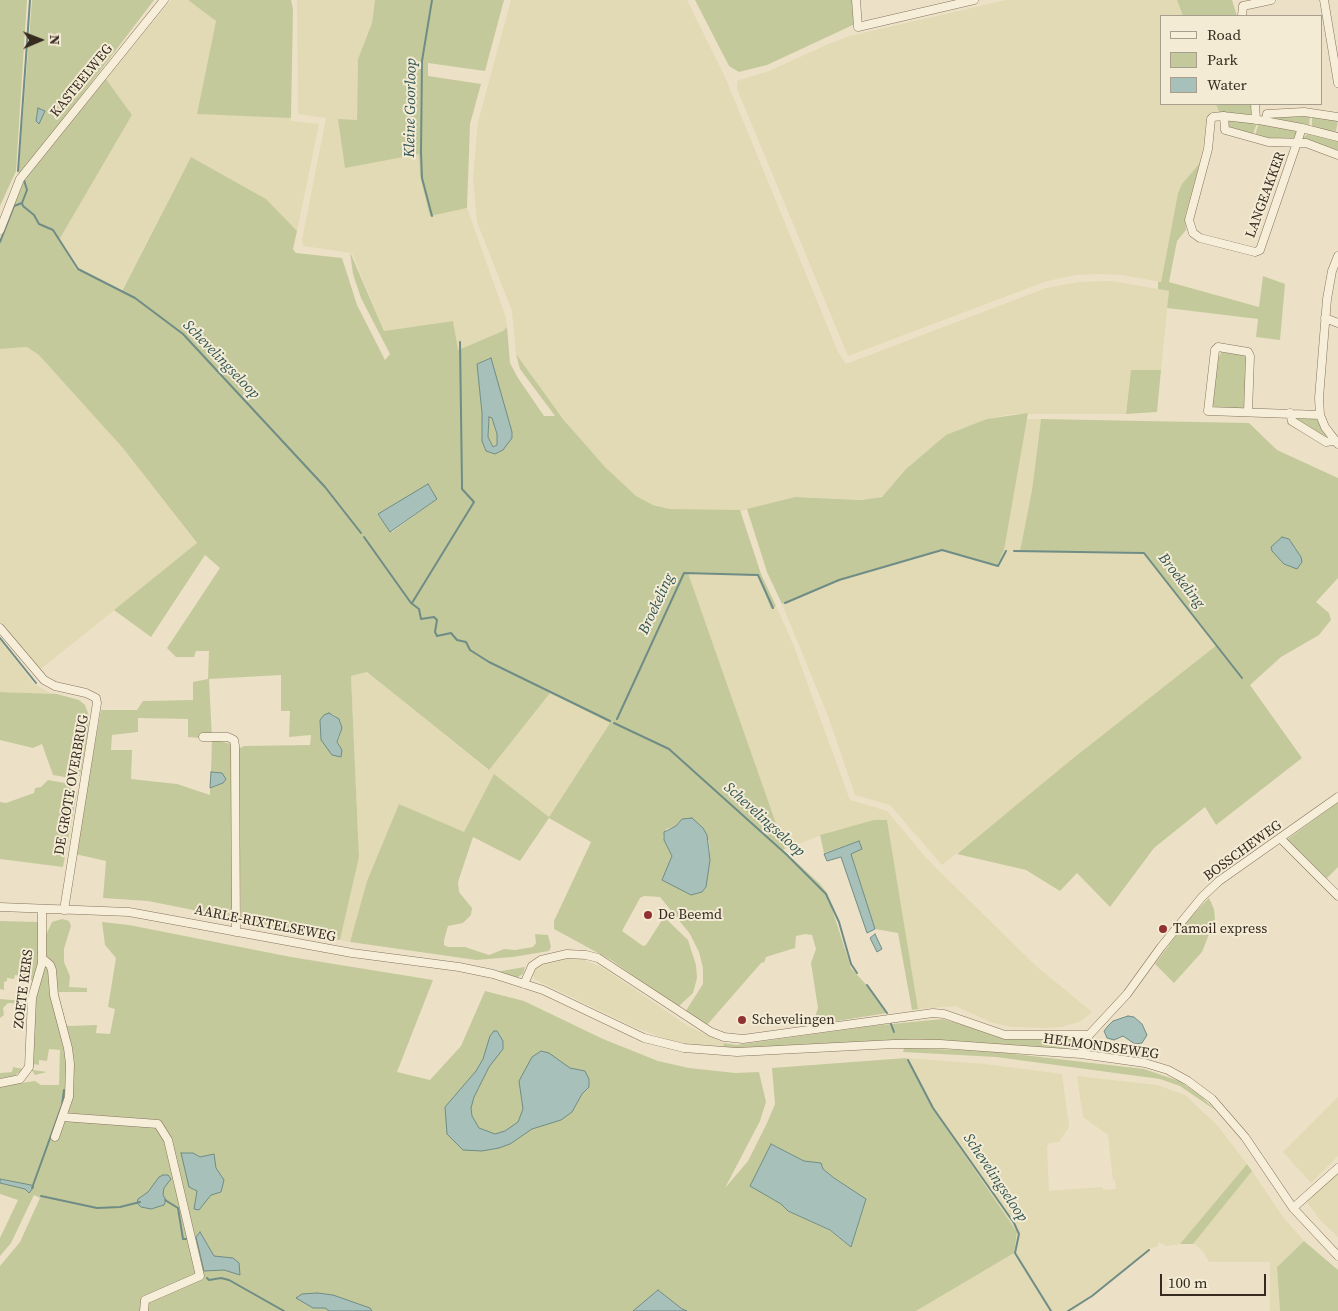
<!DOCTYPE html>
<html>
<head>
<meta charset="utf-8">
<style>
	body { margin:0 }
	#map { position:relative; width:1338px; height:1311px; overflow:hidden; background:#ece1c6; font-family:"Source Serif 4",serif }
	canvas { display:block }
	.legend { position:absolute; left:1160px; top:15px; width:162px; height:90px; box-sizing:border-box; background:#f4ebd5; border:1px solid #a89e8d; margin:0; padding:6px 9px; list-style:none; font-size:15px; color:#372b20 }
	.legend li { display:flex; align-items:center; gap:10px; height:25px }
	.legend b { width:25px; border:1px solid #a89e8d }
	.north { position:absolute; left:15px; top:15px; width:50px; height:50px; -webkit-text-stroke:4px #f4ebd5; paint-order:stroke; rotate:89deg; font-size:14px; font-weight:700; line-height:20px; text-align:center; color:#372b20 }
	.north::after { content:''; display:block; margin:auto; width:18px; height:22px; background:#372b20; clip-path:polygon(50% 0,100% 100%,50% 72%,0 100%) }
	.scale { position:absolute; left:1160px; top:1274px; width:106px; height:22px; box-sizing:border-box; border:2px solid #372b20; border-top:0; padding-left:6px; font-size:15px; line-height:18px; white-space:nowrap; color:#372b20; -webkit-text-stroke:4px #f4ebd5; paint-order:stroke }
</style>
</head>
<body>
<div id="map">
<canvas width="1338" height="1311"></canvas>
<ul class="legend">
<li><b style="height:6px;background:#f7eed9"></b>Road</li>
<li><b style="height:14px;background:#c4c99b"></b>Park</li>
<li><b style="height:14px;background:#a7c0b9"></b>Water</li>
</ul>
<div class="north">N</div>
<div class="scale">100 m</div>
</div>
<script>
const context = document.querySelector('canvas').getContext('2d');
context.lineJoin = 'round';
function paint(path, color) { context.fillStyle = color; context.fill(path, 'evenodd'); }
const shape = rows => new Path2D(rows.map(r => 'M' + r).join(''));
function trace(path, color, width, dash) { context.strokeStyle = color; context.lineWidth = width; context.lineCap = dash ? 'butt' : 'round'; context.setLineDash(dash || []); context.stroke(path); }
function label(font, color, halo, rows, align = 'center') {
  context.font = font + ' "Source Serif 4",serif'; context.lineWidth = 4; context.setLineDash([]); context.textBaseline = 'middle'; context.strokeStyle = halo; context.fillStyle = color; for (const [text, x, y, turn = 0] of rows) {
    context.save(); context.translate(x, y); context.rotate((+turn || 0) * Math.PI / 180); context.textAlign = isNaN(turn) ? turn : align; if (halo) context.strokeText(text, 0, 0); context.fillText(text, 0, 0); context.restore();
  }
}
paint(shape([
	[171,0,188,0,216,21,197,114,283,116,291,118,291,121,319,124,297,231,262,197,191,157,121,291,76,269,59,240,132,115,106,79],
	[297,0,375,0,372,23,358,59,357,121,338,119,398,157,419,153,420,176,430,215,467,208,506,318,507,327,504,331,457,350,453,321,384,331,352,253,303,246,302,240,326,118,298,114],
	[511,0,687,0,725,77,838,352,846,364,1046,288,1079,282,1112,281,1169,291,1161,370,1131,370,1126,414,1013,414,987,419,930,449,906,469,886,494,873,500,795,497,736,512,670,509,644,502,622,485,585,445,546,397,516,354,512,311,477,222,473,178,478,122],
	[1006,0,1177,0,1183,16,1162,16,1162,104,1216,104,1220,114,1207,121,1200,163,1178,193,1161,282,1121,275,1100,274,1076,275,1047,281,848,356,737,89,737,81,769,71,831,43,850,36],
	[27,347,39,354,53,368,122,447,197,544,37,672,0,622,0,349],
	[1028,419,1041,419,1032,490,1020,551,1144,552,1218,645,942,865,890,805,855,795,828,716,782,604,844,579,945,549],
	[688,573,758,576,770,608,776,606,793,644,850,800,887,811,926,858,1036,966,1092,1012,1079,1022,1061,1027,1047,1028,1012,1027,993,1023,955,1006,918,1009,887,821,835,830,785,849],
	[0,639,33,683,48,692,57,694,0,692],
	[367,672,488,770,550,693,610,723,549,817,494,774,464,833,399,804,367,881,350,942,340,940,359,857,351,676],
	[558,958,582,959,602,967,688,1026,724,1043,723,1049,672,1041,636,1028,534,979,533,972,538,966,545,961],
	[906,1058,985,1064,1062,1074,1069,1127,1059,1142,1049,1143,1047,1147,1049,1191,1102,1187,1103,1190,1116,1189,1115,1180,1113,1180,1108,1135,1083,1117,1077,1076,1157,1085,1185,1095,1217,1125,1247,1164,1180,1244,1166,1246,1159,1242,1158,1246,1149,1249,1073,1311,916,1311,1014,1253,1017,1232,938,1116],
	[1338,1097,1338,1156,1311,1183,1283,1152],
	[1252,1171,1283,1217,1304,1241,1277,1267,1280,1311,1270,1311,1270,1262,1209,1262,1203,1251,1193,1243],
	[1338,1173,1338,1237,1320,1220,1306,1201]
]), '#e1dab4');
paint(shape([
	[0,0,27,0,16,171,0,206],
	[32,0,154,0,18,179],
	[188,0,291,0,293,9,291,118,197,114,216,21],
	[375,0,504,0,485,71,428,63,428,76,481,84,470,124,467,208,430,216,420,176,419,154,345,168,338,119,357,120,358,59,372,23],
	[695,0,853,0,855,24,767,65,739,72,729,66],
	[1177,0,1232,0,1237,16,1183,16],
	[106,79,132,115,59,240,76,269,122,291,191,157,266,199,297,231,293,249,296,253,342,258,357,305,385,360,390,354,361,298,353,274,350,252,384,331,453,321,458,350,503,331,507,327,510,363,518,378,544,416,555,416,520,369,516,354,563,419,605,467,636,496,653,505,670,509,740,510,761,574,776,606,771,609,758,576,688,573,785,849,783,850,820,884,827,893,851,968,872,991,887,1013,812,1025,818,1008,811,963,816,949,812,935,805,934,796,936,795,948,766,957,764,963,762,962,707,1025,685,1012,703,984,703,968,699,952,690,934,660,897,644,896,640,898,622,931,643,946,646,945,664,917,688,940,696,965,697,978,693,993,678,1007,611,960,554,929,554,921,591,842,549,818,520,861,473,837,458,882,459,892,472,908,471,915,463,923,448,926,444,940,444,945,448,947,465,947,489,955,504,949,515,950,533,947,536,943,535,934,548,935,551,947,549,951,513,957,476,960,350,942,367,881,399,804,464,832,494,774,549,817,610,723,550,693,489,770,367,672,351,676,359,857,340,940,241,920,238,749,244,746,310,745,311,735,289,737,290,711,281,711,281,675,209,679,212,739,231,744,233,918,148,901,103,898,106,861,75,854,101,710,137,710,143,701,193,700,193,682,208,679,209,651,196,651,194,657,176,657,167,648,220,568,205,555,151,637,114,610,197,543,122,447,39,355,27,347,0,349,0,240,17,190,24,179],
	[490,358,492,365,499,453,482,441,482,413,477,364],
	[437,499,392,532,378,515,378,514],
	[333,714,341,722,340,736,337,742,341,748,321,740,320,720],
	[138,718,188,719,188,737,212,739,211,772,217,772,219,785,210,788,210,795,177,784,131,779,132,750,111,750,112,735,138,732],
	[682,819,709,841,710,860,663,881,672,856,663,837,666,829,676,826],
	[1216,104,1252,104,1252,112,1249,116,1220,114],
	[1310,114,1309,127,1268,119,1268,117],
	[1312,114,1338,120,1336,131,1312,128],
	[1226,120,1257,123,1253,134,1227,128],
	[1259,123,1294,130,1297,133,1297,140,1272,140,1255,135],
	[1308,133,1338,141,1338,152,1302,139],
	[1200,163,1185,216,1186,230,1177,241,1169,282,1259,307,1263,276,1285,284,1280,340,1256,337,1258,319,1167,308,1169,291,1158,289,1158,282,1161,282,1162,277,1178,193,1182,184],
	[1221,352,1244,355,1246,358,1245,406,1242,408,1219,408,1213,406,1212,403,1218,359],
	[1131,370,1161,370,1157,412,1126,414],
	[1028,413,1004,550,997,565,941,550,844,579,782,604,767,572,747,509,795,497,862,500,882,497,906,469,946,435,987,419],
	[489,417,492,417,497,434,497,445,493,447,488,437],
	[1288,417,1316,418,1330,443,1323,444,1287,424],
	[1041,419,1249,423,1277,450,1338,478,1338,578,1316,602,1329,613,1331,620,1319,635,1281,657,1250,685,1302,758,1216,825,1205,807,1154,848,1110,907,1077,873,1060,891,1026,870,957,854,1071,760,1217,645,1144,552,1020,551,1032,490],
	[0,692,57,694,79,700,85,705,89,716,88,733,80,776,73,774,70,778,53,775,42,744,33,748,0,740],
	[48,780,70,784,71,788,77,792,63,867,0,859,0,802,6,803,34,793,35,788,41,787],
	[1338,802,1338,867,1326,879,1285,841],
	[874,820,887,820,918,1009,912,1010,898,933,875,929,851,854,859,841,824,853,820,835],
	[1209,898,1214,909,1215,919,1202,952,1174,983,1155,964,1186,922],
	[62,919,69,921,71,926,64,949,64,962,70,976,69,987,87,988,87,992,58,992,66,1023,68,1026,97,1025,96,1033,110,1034,115,1009,108,1007,116,958,105,945,102,922,129,925,291,957,433,980,397,1072,430,1080,461,1046,485,991,524,1001,603,1039,658,1061,689,1068,735,1073,759,1072,766,1102,760,1121,725,1188,748,1161,767,1123,775,1104,772,1068,906,1058,938,1116,1017,1232,1014,1253,916,1311,687,1311,682,1310,658,1290,633,1311,0,1311,0,1266,20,1242,40,1198,34,1195,11,1243,0,1256,0,1238,18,1200,0,1194,0,1183,25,1189,28,1193,29,1186,0,1179,0,1086,35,1081,41,1085,59,1085,60,1050,49,1049,47,1061,39,1060,39,1065,34,1064,33,1070,47,1072,35,1075,31,1069,35,1001,46,964,46,935,52,922],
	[771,1144,804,1161,821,1163,823,1169,834,1178,866,1199,851,1247,829,1230,788,1211,781,1204,751,1186],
	[0,921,40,922,40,956,36,977,32,982,30,977,15,975,14,979,7,978,7,981,4,982,4,990,0,989],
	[525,967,523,974,516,978,495,972],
	[25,988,29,989,27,1004,8,1003,3,1008,4,1015,0,1018,0,999,24,1001],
	[942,1019,996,1034,1047,1039,1076,1038,1078,1042,1070,1049,915,1039,723,1049,724,1043,736,1045,872,1026],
	[904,1048,988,1051,1144,1069,1179,1081,1201,1096,1215,1110,1180,1086,1160,1079,996,1057,903,1052],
	[13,1067,23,1069,13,1077,0,1078,0,1073,12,1072],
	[1247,1164,1252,1171,1193,1244,1180,1244],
	[1304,1241,1338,1270,1338,1311,1280,1311,1277,1267]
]), '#c4c99b');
const water = shape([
	[38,108,45,111,39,124,36,121,38,108],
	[491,358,512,432,512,438,503,450,495,454,486,451,482,441,482,413,477,364,491,358],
	[489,417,492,418,497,434,497,445,493,447,488,437,489,417],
	[428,484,437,499,390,532,378,514,428,484],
	[1282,537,1289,539,1301,557,1302,562,1297,569,1284,564,1272,551,1271,547,1282,537],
	[329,713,339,719,342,728,337,742,342,750,341,757,332,755,321,740,320,720,324,715,329,713],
	[211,772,222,773,226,779,223,783,210,788,211,772],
	[692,818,703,828,707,835,710,860,706,887,702,892,691,895,662,880,672,856,664,840,664,832,676,826,682,819,692,818],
	[859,841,862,849,851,854,875,929,867,933,841,857,827,861,824,854,859,841],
	[875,934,882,949,877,952,870,938,875,934],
	[1128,1016,1134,1017,1142,1024,1147,1035,1142,1043,1135,1044,1123,1036,1114,1040,1107,1038,1104,1031,1108,1026,1113,1021,1128,1016],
	[494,1031,497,1031,503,1041,503,1049,489,1067,474,1097,471,1108,472,1116,479,1128,495,1134,505,1131,518,1122,523,1109,519,1081,532,1057,541,1051,549,1053,570,1068,585,1071,589,1079,589,1087,582,1094,572,1112,561,1120,532,1129,510,1144,499,1148,482,1151,463,1150,447,1134,445,1107,476,1071,483,1059,490,1036,494,1031],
	[771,1144,804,1161,821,1163,823,1169,834,1178,866,1199,851,1247,830,1230,788,1211,781,1204,750,1186,771,1144],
	[181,1153,193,1153,200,1157,214,1154,216,1168,224,1180,221,1192,211,1195,199,1210,194,1209,197,1191,189,1187,181,1153],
	[163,1175,168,1175,171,1179,164,1188,163,1195,166,1200,164,1205,151,1209,141,1207,137,1203,138,1199,148,1192,159,1177,163,1175],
	[0,1179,31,1185,34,1187,29,1193,25,1189,0,1183,0,1179],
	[200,1232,214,1256,233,1258,239,1263,240,1275,224,1270,204,1271,196,1237,200,1232],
	[658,1290,682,1309,687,1311,633,1311,658,1290],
	[317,1293,333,1295,370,1308,372,1311,329,1311,325,1308,313,1308,296,1298,302,1294,317,1293]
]);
paint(water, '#a7c0b9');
trace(water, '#6f8d86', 1);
trace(shape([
	[18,171,30,0],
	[24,180,27,190,22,203,23,206,34,215,39,224,53,230,78,269,135,298,183,334,325,487,361,533],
	[432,216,422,178,421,152,422,61,432,0],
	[0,242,14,206,22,203],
	[364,537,411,603,419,609,421,619,434,617,437,620,435,632,437,636,451,633,457,640,466,642,470,650,489,662,610,721],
	[1014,551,1144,553,1242,678],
	[412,603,474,502,462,489,462,484,460,342],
	[785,603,839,580,942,550,998,566,1006,551],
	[0,638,36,683],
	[617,719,684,573,758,575,773,608],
	[614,723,669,749,787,855,826,894,839,922,851,964,857,973],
	[867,985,887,1013],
	[891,1024,894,1032],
	[908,1060,933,1108,1014,1223,1019,1234,1015,1253,1051,1311],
	[32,1188,62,1105,64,1090],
	[41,1196,97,1208,120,1207,140,1202],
	[165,1200,178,1208,183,1239,186,1239],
	[207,1278,209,1280,221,1278,229,1280,284,1311],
	[1068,1311,1092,1296,1149,1250]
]), '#6f8d86', 2);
const minor = shape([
	[856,0,858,27,974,0],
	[1324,0,1338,83],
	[1242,16,1243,6,1271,0],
	[1255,104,1256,120],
	[1224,116,1225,130,1268,142,1306,143,1338,155],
	[1266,121,1267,114,1304,112,1338,117],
	[1302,128,1260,250,1255,252,1200,238,1193,233,1189,220,1208,149,1211,119,1213,117,1223,116,1259,120,1302,128,1338,137],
	[0,230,20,179,164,0],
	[1338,256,1332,271,1327,299,1319,398,1320,415,1325,427,1338,444],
	[1325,318,1338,323],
	[1248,412,1250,356,1248,352,1218,347,1215,350,1208,411,1320,415],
	[1290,413,1292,421,1326,442,1334,441],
	[0,628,44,680,55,686,86,693,96,698,97,703,64,910],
	[203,737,228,737,234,740,235,746,236,932],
	[1281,839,1338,896],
	[0,907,129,912,352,953,459,967,493,974,543,990,644,1038,684,1048,737,1052,894,1044,940,1044,1081,1054,1145,1063,1168,1070,1188,1081,1212,1099,1245,1137,1293,1208,1338,1256],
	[42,958,50,965,52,970,54,995,68,1048,70,1064,69,1097,55,1137],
	[524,984,532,966,541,960,567,954,586,955,598,958,711,1032,724,1037,743,1039,933,1013,944,1014,1005,1035,1089,1035],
	[1081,1054,1089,1035,1127,994,1161,947,1202,897,1219,881,1338,797],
	[0,1083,20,1079,29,1067,32,998,42,963,42,909],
	[62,1117,158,1124,168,1140,200,1276,145,1300,144,1311],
	[1293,1208,1338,1168]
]);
trace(minor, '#86735d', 9);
trace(minor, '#f7eed9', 8);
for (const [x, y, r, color] of [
	[648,915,5,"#913131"],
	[1163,929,5,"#913131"],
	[742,1020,5,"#913131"]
]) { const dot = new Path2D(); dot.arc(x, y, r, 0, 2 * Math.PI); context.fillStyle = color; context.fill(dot); trace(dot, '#f4ebd5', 2); }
label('14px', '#372b20', '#f4ebd5', [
	["KASTEELWEG",82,81,-51],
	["LANGEAKKER",1266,195,-70],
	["DE GROTE OVERBRUG",72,785,-80],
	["BOSSCHEWEG",1243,851,-36],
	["AARLE-RIXTELSEWEG",265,924,11],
	["ZOETE KERS",24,989,-83],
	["HELMONDSEWEG",1101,1047,8]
]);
label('14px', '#372b20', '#f4ebd5', [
	["De Beemd",658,915],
	["Tamoil express",1173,929],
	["Schevelingen",752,1020]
], 'left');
label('italic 15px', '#305654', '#f4ebd5', [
	["Kleine Goorloop",411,108,-89],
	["Schevelingseloop",221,360,46],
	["Broekeling",1181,581,52],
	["Broekeling",657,604,-65],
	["Schevelingseloop",764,820,42],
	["Schevelingseloop",995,1178,56]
]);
</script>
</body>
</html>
